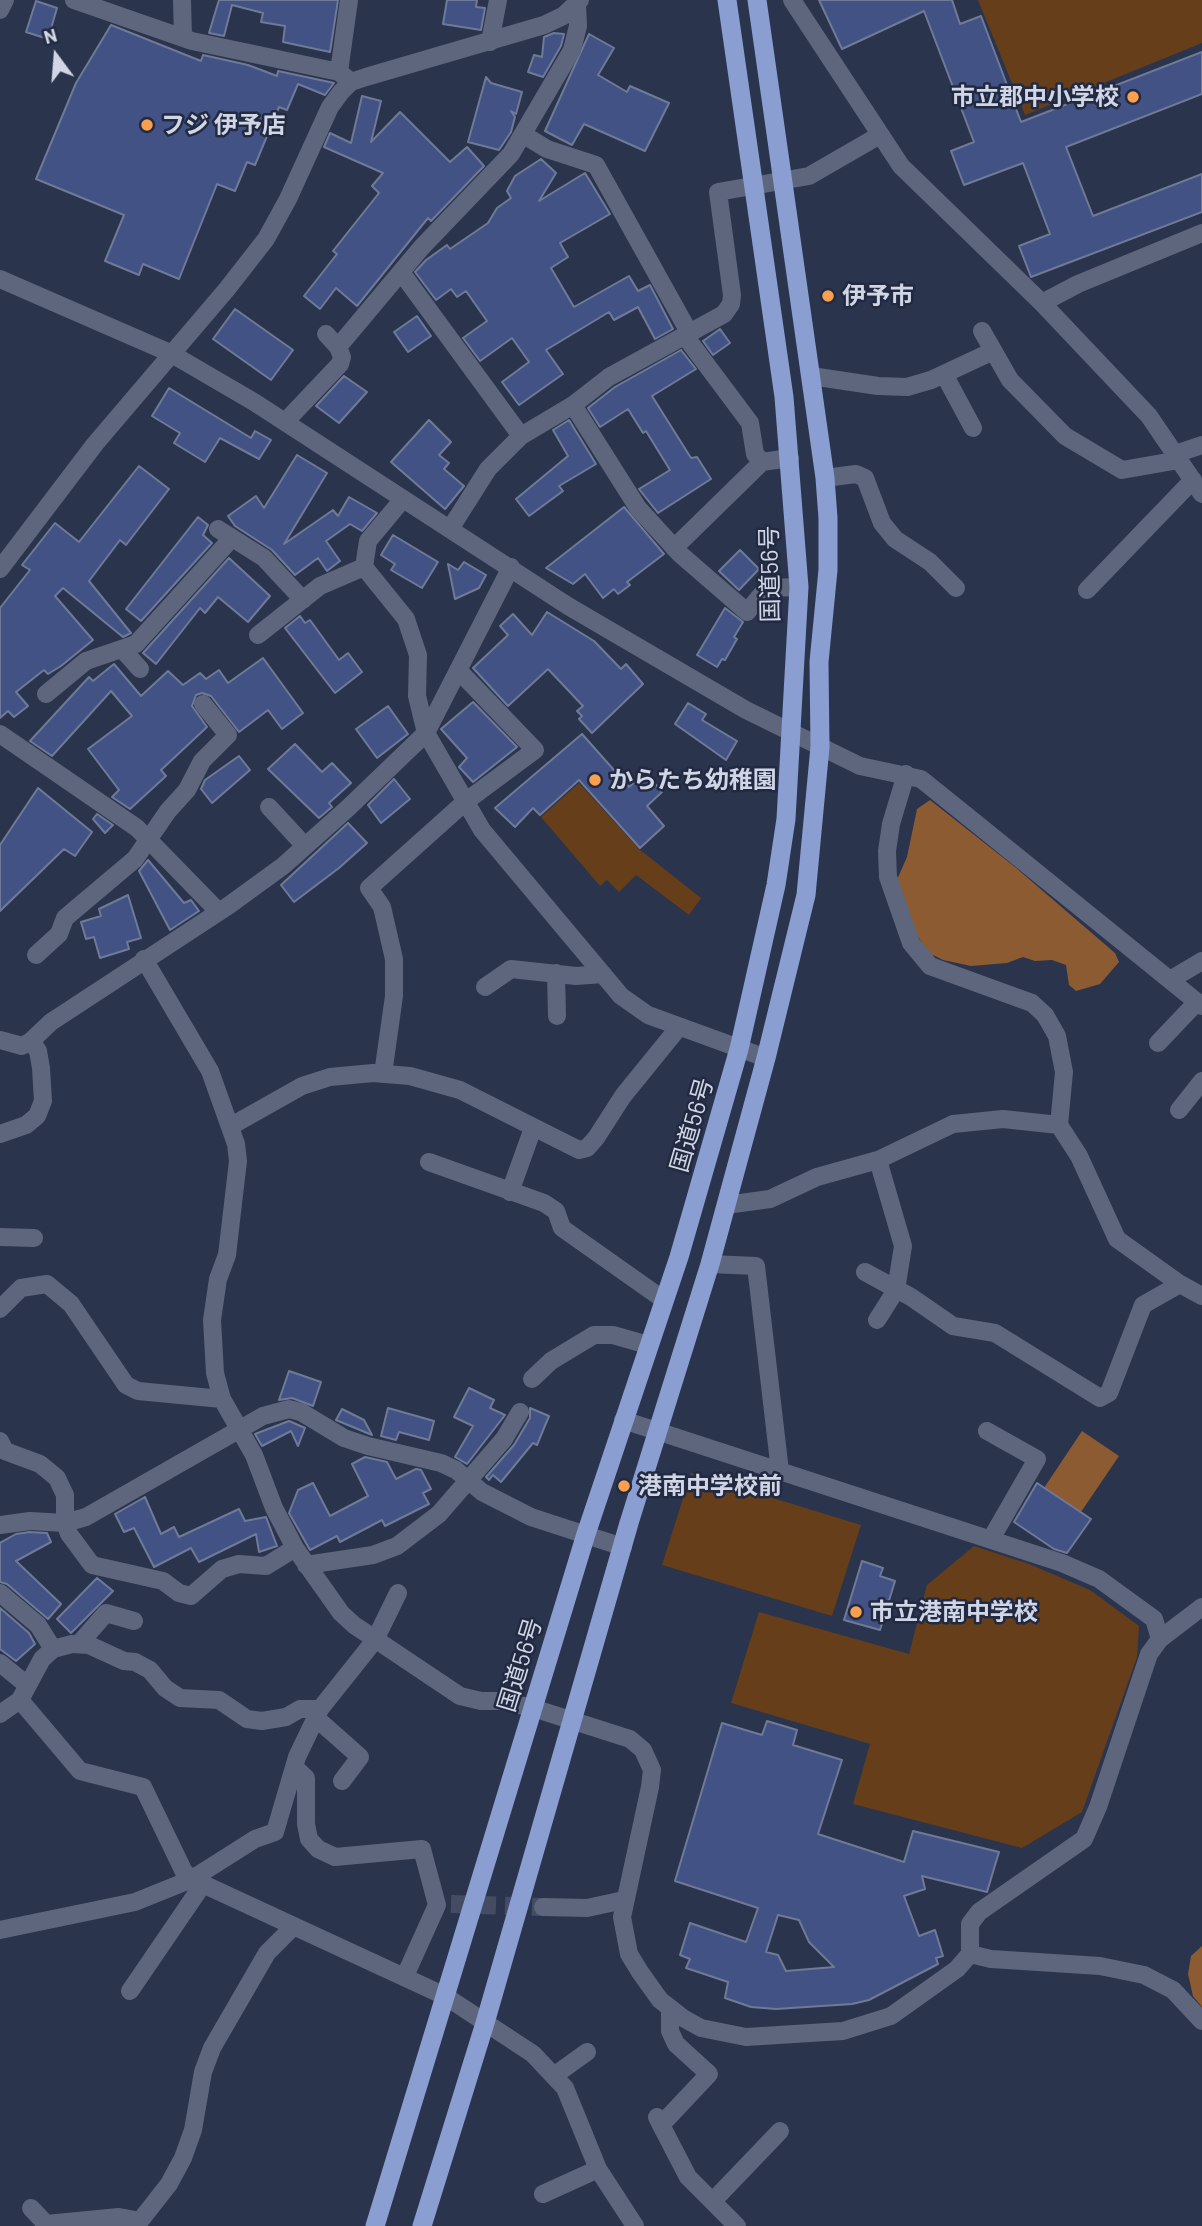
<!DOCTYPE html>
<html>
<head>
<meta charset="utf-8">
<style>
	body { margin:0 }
	#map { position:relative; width:1202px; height:2226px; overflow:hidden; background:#2b344d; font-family:Barlow,sans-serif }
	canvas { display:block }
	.north { position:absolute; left:21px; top:21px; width:70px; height:70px; -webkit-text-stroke:5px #222a42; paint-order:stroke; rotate:344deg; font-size:19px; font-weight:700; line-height:28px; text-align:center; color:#d0d6e6 }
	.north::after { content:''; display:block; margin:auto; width:24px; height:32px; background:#d0d6e6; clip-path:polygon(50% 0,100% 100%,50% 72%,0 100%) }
</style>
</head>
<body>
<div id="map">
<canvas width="1202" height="2226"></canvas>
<div class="north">N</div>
</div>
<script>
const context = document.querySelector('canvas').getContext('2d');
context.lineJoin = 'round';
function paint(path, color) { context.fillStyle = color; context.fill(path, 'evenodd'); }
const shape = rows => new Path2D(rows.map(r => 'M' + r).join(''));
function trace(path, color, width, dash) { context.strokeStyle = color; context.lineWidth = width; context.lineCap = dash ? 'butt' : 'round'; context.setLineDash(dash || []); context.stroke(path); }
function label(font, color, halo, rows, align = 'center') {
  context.font = font + ' Barlow,"Noto Sans JP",sans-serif'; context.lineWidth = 5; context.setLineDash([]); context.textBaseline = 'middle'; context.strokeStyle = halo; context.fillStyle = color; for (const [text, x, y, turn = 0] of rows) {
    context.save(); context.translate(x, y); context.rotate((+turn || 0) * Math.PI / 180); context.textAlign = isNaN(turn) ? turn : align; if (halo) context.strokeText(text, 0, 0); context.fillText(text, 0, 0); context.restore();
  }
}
paint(shape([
	[978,0,1202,0,1202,43,1025,115],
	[579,783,639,849,701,898,689,915,636,875,619,892,607,880,600,886,541,817],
	[691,1473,861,1525,832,1616,662,1565],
	[974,1546,1029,1564,1090,1590,1139,1626,1137,1657,1082,1812,1022,1848,853,1804,870,1744,731,1703,759,1612,909,1654,927,1585]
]), '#663e1a');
paint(shape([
	[930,800,1015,867,1115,953,1119,962,1100,984,1076,991,1069,985,1066,965,1052,960,1035,961,1023,957,1007,963,971,966,943,960,929,953,913,929,896,882,907,857,917,809],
	[1082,1431,1119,1456,1081,1512,1044,1488],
	[1202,1946,1202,2007,1193,1996,1188,1974,1191,1956]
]), '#8c5b31');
const building = shape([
	[219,0,338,0,330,52,283,42,285,26,261,22,263,13,232,5,224,36,209,33,219,0],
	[447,0,477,0,476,7,485,8,481,30,443,24,447,0],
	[819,0,952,0,960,24,981,16,1021,122,1202,52,1202,94,1066,147,1093,216,1202,174,1202,212,1031,277,1019,246,1050,234,1023,163,964,185,951,151,974,142,924,11,842,49,819,0],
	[36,1,57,8,48,39,26,32,36,1],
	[111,25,201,61,203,55,248,65,277,76,278,71,334,83,325,95,298,84,287,110,279,107,255,165,247,162,235,191,217,184,179,279,143,264,139,275,105,261,124,215,36,179,76,83,111,25],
	[554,33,564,34,561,46,543,77,528,72,534,55,542,57,544,37,554,33],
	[589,34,614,48,598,75,627,92,630,86,669,103,645,151,584,124,572,145,545,131,589,34],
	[486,77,491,83,522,92,516,114,511,111,515,117,511,132,499,150,468,142,486,77],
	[362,96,381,101,371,142,400,112,450,162,467,147,484,166,431,221,428,218,357,306,336,288,320,309,304,296,337,254,333,251,379,193,372,186,383,173,324,147,330,133,351,143,362,96],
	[541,159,556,173,539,201,585,173,610,214,560,243,568,257,551,268,574,307,629,276,638,291,650,285,673,329,655,339,638,307,614,320,609,312,546,350,563,374,519,405,502,382,529,362,512,338,480,361,463,338,487,321,466,291,457,297,451,289,436,300,415,272,426,260,447,245,450,249,488,223,497,208,511,198,507,191,515,176,541,159],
	[235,309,293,350,271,380,213,339,235,309],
	[417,316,431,336,408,352,394,332,417,316],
	[720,329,730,343,713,355,703,341,720,329],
	[681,350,696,369,652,396,691,458,697,457,711,479,658,513,639,489,670,470,646,431,643,433,628,409,600,427,588,408,615,387,681,350],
	[344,376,367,392,339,423,316,406,344,376],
	[169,388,251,438,255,431,271,440,259,459,220,438,205,462,174,443,180,433,152,416,169,388],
	[429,420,451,442,439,455,449,463,444,469,464,486,445,509,391,462,429,420],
	[569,420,596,464,559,486,563,491,529,516,516,499,568,456,553,430,569,420],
	[297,455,327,473,284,544,333,510,338,516,349,497,377,513,362,531,350,524,326,541,340,561,327,571,318,558,295,575,272,550,235,526,228,516,256,496,264,508,297,455],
	[139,466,169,489,126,545,120,540,89,581,131,633,123,637,63,588,55,596,93,640,61,666,48,674,44,670,16,692,28,706,14,717,8,711,0,718,0,608,30,570,22,565,55,523,79,542,139,466],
	[624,507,664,554,627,582,630,585,618,594,614,589,603,598,585,574,573,584,546,568,624,507],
	[198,517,208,525,203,535,212,543,141,621,126,609,198,517],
	[393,535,438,562,422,588,391,570,395,564,381,555,393,535],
	[740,550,759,569,739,590,719,571,740,550],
	[229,558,270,596,248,622,218,597,205,613,200,608,156,664,143,653,229,558],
	[464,562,486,575,479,588,455,599,448,564,458,570,464,562],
	[725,608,743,622,734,637,737,639,725,660,722,659,717,667,697,655,725,608],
	[547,612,594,641,621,669,626,664,643,684,592,733,579,719,582,716,577,711,583,706,548,669,508,706,473,668,508,635,500,626,513,614,532,635,547,612],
	[300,616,305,623,310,620,339,660,348,653,362,672,335,693,285,628,300,616],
	[263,658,303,713,282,729,268,710,239,732,211,696,202,693,196,695,192,706,207,727,161,770,166,776,130,809,112,797,119,790,88,749,132,716,111,691,52,756,30,741,89,677,93,681,114,664,141,696,168,671,183,685,200,673,206,679,219,670,228,683,263,658],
	[473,702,517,747,473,782,459,767,467,758,441,729,473,702],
	[688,703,706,714,702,720,737,741,726,760,675,724,688,703],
	[388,706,408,734,377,758,356,729,388,706],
	[582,734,629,787,646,773,662,792,647,806,664,826,640,848,579,780,540,815,533,808,515,827,495,808,582,734],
	[295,744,322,772,332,763,351,783,329,803,332,807,319,818,268,769,295,744],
	[239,756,250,770,212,803,201,789,205,780,239,756],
	[394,779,410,799,381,823,368,805,394,779],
	[38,788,92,832,75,856,64,849,0,911,0,845,38,788],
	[97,814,113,825,105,833,93,819,97,814],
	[348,823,367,843,339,868,294,902,281,885,348,823],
	[148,860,184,903,191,900,199,911,170,930,139,871,148,860],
	[128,895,141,938,127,942,129,949,100,958,94,937,86,939,81,922,101,916,99,909,128,895],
	[289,1371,321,1382,313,1406,292,1398,279,1400,289,1371],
	[469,1388,494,1400,490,1408,505,1415,467,1464,455,1457,473,1426,454,1417,469,1388],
	[388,1408,434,1421,429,1440,399,1432,396,1440,381,1436,388,1408],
	[530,1408,549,1416,537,1445,533,1443,501,1482,493,1475,489,1480,486,1477,514,1445,530,1418,530,1408],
	[342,1409,364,1420,372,1435,336,1420,342,1409],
	[289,1421,305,1428,298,1446,291,1431,262,1446,255,1434,289,1421],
	[365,1457,387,1462,396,1479,416,1469,421,1470,431,1489,423,1493,429,1504,385,1526,382,1520,340,1542,337,1536,310,1550,289,1513,298,1490,313,1483,330,1516,368,1496,352,1464,365,1457],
	[1037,1483,1091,1519,1067,1553,1054,1549,1014,1522,1037,1483],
	[145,1497,161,1534,174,1527,179,1537,239,1509,245,1521,266,1517,277,1546,259,1552,256,1534,199,1562,191,1548,154,1567,134,1528,124,1532,115,1514,145,1497],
	[30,1532,47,1533,51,1542,16,1561,61,1604,48,1619,7,1584,0,1582,0,1543,16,1534,30,1532],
	[862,1561,883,1568,880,1576,895,1581,880,1630,844,1620,862,1561],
	[97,1578,113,1591,71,1633,57,1619,97,1578],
	[0,1608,29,1633,35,1644,16,1661,0,1649,0,1608],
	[767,1721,797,1730,793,1745,842,1760,818,1834,904,1862,913,1831,999,1852,987,1892,922,1876,925,1889,904,1896,919,1936,935,1930,943,1956,936,1958,938,1964,869,2000,852,2004,776,2009,751,2007,725,1998,728,1982,686,1968,690,1959,680,1955,690,1923,746,1942,758,1908,675,1881,722,1723,762,1735,767,1721],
	[778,1915,799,1920,809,1942,834,1967,786,1971,778,1955,766,1952,778,1915]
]);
paint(building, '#425285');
trace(building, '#6f7a97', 2);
trace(shape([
	[451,1904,543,1907]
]), '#444c64', 18, [18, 9]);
trace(shape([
	[74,0,192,41,339,72,351,82],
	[182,0,183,38],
	[792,0,901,166,1042,303,1149,416,1202,494],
	[0,10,5,0],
	[490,42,498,0],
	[339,72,349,0],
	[524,135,547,149,596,165,690,334],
	[401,272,521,436],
	[1042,303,1078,284,1202,233],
	[982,331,1010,380,1065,436,1122,470,1179,460],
	[685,336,750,423,755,454,762,462],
	[338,347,421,248,511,154,572,50,578,26,577,5],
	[944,374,973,428],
	[811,376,878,386,907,387,931,380,991,352],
	[573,405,638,508,680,554,747,612,767,588,799,587],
	[285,422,340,364,342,357,338,347,326,334],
	[1175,454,1202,445],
	[825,478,856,474,865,478,882,523,895,539,930,562,956,588],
	[403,499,368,541,364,567,406,619,418,655,417,696,426,733,482,830,621,996,648,1015,766,1058],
	[218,529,264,558,303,600],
	[450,529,488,469,521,436,573,405,609,377,724,314,731,304,732,295,718,192,809,176,880,135],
	[674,548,762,462,790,458],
	[0,569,95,444,227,289,266,239,288,199,330,107,341,92,351,82,366,77,544,25,563,16,580,0],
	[1087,590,1193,480],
	[258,635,320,586,364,567],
	[122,649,140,669],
	[46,694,86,661,136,644,232,538],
	[0,734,137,828,219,912],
	[906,774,891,824,887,851,888,877,911,943,930,966,1032,1003,1045,1015,1057,1036,1064,1072,1059,1125,1079,1156,1117,1239,1180,1284,1202,1296],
	[269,807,305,846],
	[967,816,1202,1006],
	[36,955,59,934,65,918,135,859,168,811,187,790,202,761,228,735,203,704],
	[144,959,210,1071,236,1144,238,1161,227,1255,218,1279,212,1320,215,1373,222,1399,254,1455,274,1508,295,1548,341,1613,354,1625,460,1696,481,1701,502,1701,533,1708,630,1739,643,1750,652,1770,650,1787,622,1917,629,1954,640,1972,660,2000,683,2018,701,2028,746,2037,843,2031,891,2016,957,1969,970,1954,970,1924,979,1912,1084,1839,1098,1807,1149,1654,1160,1639,1202,1607],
	[556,973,557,1016],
	[1170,980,1202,961],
	[485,987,511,969,576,976,603,974],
	[0,1040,22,1046,31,1041,51,1022,228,906,283,866,348,808,426,733,511,567],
	[1158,1043,1197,1002],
	[383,1074,394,996,394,959,382,907,369,888,465,802,535,750,459,671],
	[1179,1110,1202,1081],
	[231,1126,302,1086,330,1077,373,1073,410,1076,460,1090,579,1150,587,1148,596,1138,623,1096,679,1027],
	[0,1134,26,1125,37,1116,43,1101,41,1068,38,1051,31,1041],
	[429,1162,544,1203,556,1211,562,1228,664,1300],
	[510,1192,533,1128],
	[726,1205,770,1199,817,1177,878,1160,953,1124,1003,1119,1059,1125],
	[0,1237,34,1238],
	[710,1264,756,1266,780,1471],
	[865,1272,911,1297,953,1326,995,1333,1100,1398,1109,1393,1143,1305,1180,1284],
	[0,1309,21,1288,47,1284,71,1304,126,1385,138,1391,222,1399],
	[877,1320,896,1290,903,1246,878,1160],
	[532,1379,551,1361,594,1335,613,1335,648,1345],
	[623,1420,1062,1563,1099,1579,1154,1619,1160,1639],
	[987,1431,1037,1459,991,1539],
	[0,1441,5,1451,40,1464,57,1478,65,1495,65,1523,69,1534,92,1565,163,1581,179,1593,191,1596,222,1569,239,1564,266,1566,295,1548],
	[0,1525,30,1521,65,1523,86,1517,263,1416,289,1409,301,1412,344,1438,368,1446,441,1463,456,1470,482,1492,531,1517,623,1547],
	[306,1565,373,1555,397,1546,439,1514,504,1439,520,1412],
	[0,1593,38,1625,53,1649],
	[79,1644,106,1613,134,1621],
	[0,1663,27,1685],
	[20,1700,42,1659,53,1649,72,1644,89,1645,124,1661,135,1662,150,1670,165,1688,180,1698,219,1700,247,1719,262,1721,286,1717,300,1709,320,1709],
	[0,1714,20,1700,80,1771,143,1787,184,1872,192,1879,445,1996,533,2054,565,2088,598,2169,635,2226],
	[316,1718,360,1757,342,1781],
	[294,1767,306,1778,306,1824,309,1839,318,1849,335,1857,422,1849,437,1905,405,1976],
	[543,1907,587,1908,624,1900],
	[0,1930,135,1902,192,1879,255,1839,275,1832,297,1757,320,1709,375,1640,398,1593],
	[970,1954,991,1959,1100,1966,1144,1975,1173,1990,1202,2021],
	[130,1991,203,1884],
	[555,2075,587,2052],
	[657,2117,661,2125,709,2074,676,2044,670,2031,670,2010],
	[661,2125,688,2177,737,2226],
	[543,2194,598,2169],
	[713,2201,780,2131],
	[31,2208,46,2224,119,2217,140,2221],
	[136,2226,169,2184,183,2158,193,2130,203,2072,212,2048,267,1953,293,1927]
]), '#5d667d', 18);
trace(shape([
	[0,279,170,353,254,402,568,606,746,710,860,766,921,779,967,816]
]), '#5d667d', 18);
trace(shape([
	[375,2226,586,1534,679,1257,739,1049,776,885,786,819,799,587,784,397,727,0],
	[422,2226,485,2023,629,1523,710,1264,766,1058,806,895,820,747,819,662,828,570,828,518,825,478,757,0]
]), '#8a9ed2', 19);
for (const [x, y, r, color] of [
	[1133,97,7,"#f99f4d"],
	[147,125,7,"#f99f4d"],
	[828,296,7,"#f99f4d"],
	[595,780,7,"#f99f4d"],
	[624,1486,7,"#f99f4d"],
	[856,1612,7,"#f99f4d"]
]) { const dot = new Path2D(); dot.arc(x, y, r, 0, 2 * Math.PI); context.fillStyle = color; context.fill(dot); trace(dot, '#222a42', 2.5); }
label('bold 24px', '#d0d6e6', '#222a42', [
	["市立郡中小学校",1119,97,"right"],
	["フジ 伊予店",161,125],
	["伊予市",842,296],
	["からたち幼稚園",609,780],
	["港南中学校前",638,1486],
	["市立港南中学校",870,1612]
], 'left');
label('24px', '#d0d6e6', '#222a42', [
	["国道56号",770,574,-91],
	["国道56号",692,1125,-74],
	["国道56号",520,1665,-73]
]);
</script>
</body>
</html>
